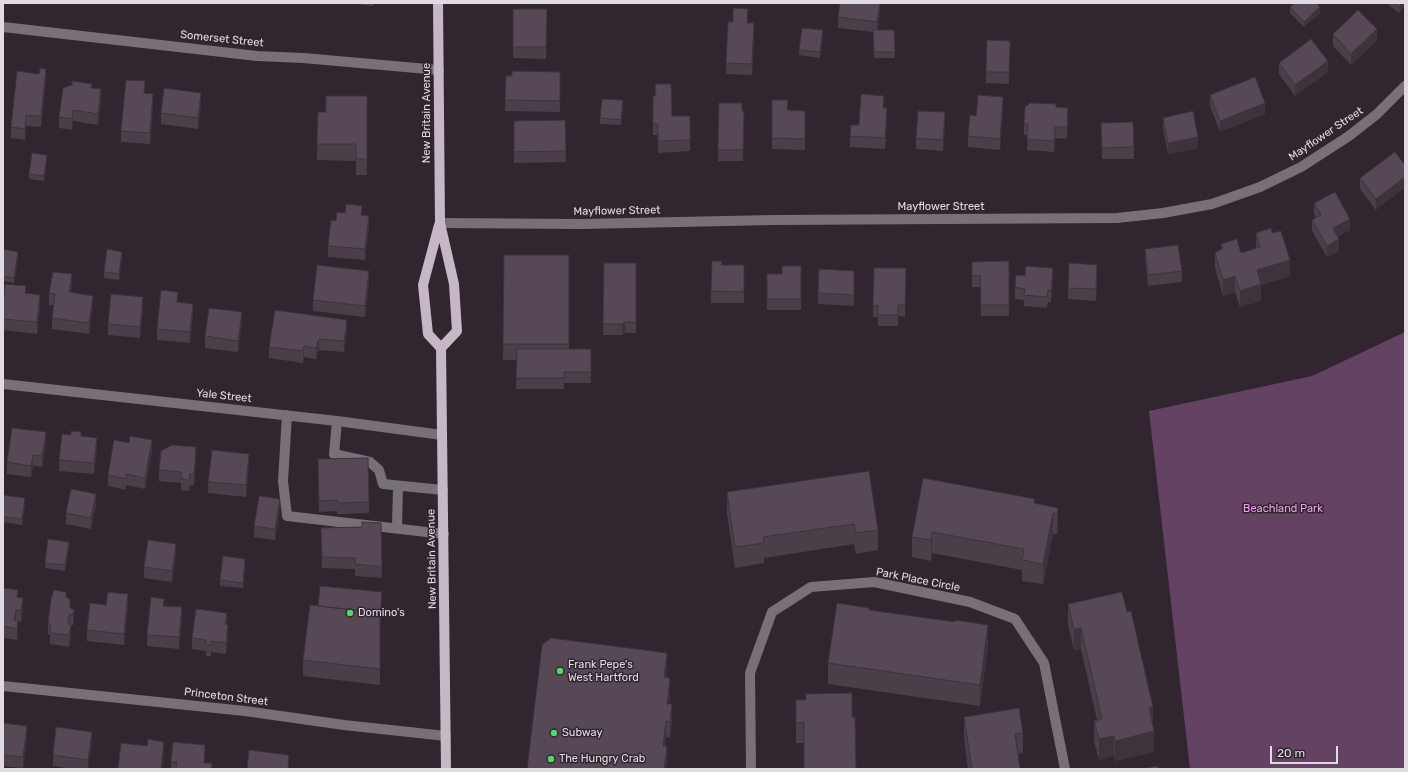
<!DOCTYPE html>
<html>
<head>
<meta charset="utf-8">
<style>
	body { margin:0 }
	#map { position:relative; width:1408px; height:772px; overflow:hidden; background:#312530; font-family:Rubik,sans-serif }
	canvas { display:block }
	.frame { position:absolute; inset:0; border:4px solid #e2dae1; pointer-events:none }
	.scale { position:absolute; left:1270px; top:746px; width:68px; height:18px; box-sizing:border-box; border:2px solid #e2dae1; border-top:0; padding-left:5px; font-size:12px; line-height:14px; white-space:nowrap; color:#e2dae1; -webkit-text-stroke:3px #312530; paint-order:stroke }
</style>
</head>
<body>
<div id="map">
<canvas width="1408" height="772"></canvas>
<div class="frame"></div>
<div class="scale">20 m</div>
</div>
<script>
const context = document.querySelector('canvas').getContext('2d');
context.lineJoin = 'round';
function paint(path, color) { context.fillStyle = color; context.fill(path, 'evenodd'); }
const shape = rows => new Path2D(rows.map(r => 'M' + r).join(''));
function trace(path, color, width, dash) { context.strokeStyle = color; context.lineWidth = width; context.lineCap = dash ? 'butt' : 'round'; context.setLineDash(dash || []); context.stroke(path); }
function label(font, color, halo, rows, align = 'center') {
  context.font = font + ' Rubik,sans-serif'; context.lineWidth = 3; context.setLineDash([]); context.textBaseline = 'middle'; context.strokeStyle = halo; context.fillStyle = color; for (const [text, x, y, turn = 0] of rows) {
    context.save(); context.translate(x, y); context.rotate((+turn || 0) * Math.PI / 180); context.textAlign = isNaN(turn) ? turn : align; if (halo) context.strokeText(text, 0, 0); context.fillText(text, 0, 0); context.restore();
  }
}
paint(shape([
	[1405,332,1405,769,1190,769,1149,411,1312,376]
]), '#644263');
trace(shape([
	[3,27,257,56,303,58,439,70],
	[440,223,582,224,774,220,1117,218,1163,213,1212,204,1260,187,1301,167,1349,136,1377,114,1405,86],
	[3,384,337,421,442,435],
	[287,415,283,481,287,516,444,534],
	[337,421,334,454,370,462,379,470,383,484,443,490],
	[397,528,398,486],
	[3,686,245,711,344,725,446,736],
	[751,769,750,673,772,612,811,587,874,582,970,602,1015,619,1044,663,1065,769]
]), '#777177', 10);
trace(shape([
	[438,3,440,223,454,284,457,331,441,348,446,769],
	[439,225,423,285,428,334,441,348]
]), '#c5b8c4', 10);
paint(shape([
	[347,3,374,3,373,6],
	[1387,3,1405,3,1405,4,1399,13,1387,4],
	[1290,7,1320,13,1304,27,1290,13],
	[513,9,547,9,546,59,513,58],
	[880,12,878,30,894,30,895,58,874,58,873,32,838,28,838,17],
	[748,23,754,34,752,75,726,74,726,63],
	[1333,34,1377,40,1351,65,1333,46],
	[823,36,820,58,799,55,799,50],
	[987,40,1010,41,1009,84,986,83],
	[1279,63,1328,72,1295,96,1279,74],
	[560,72,560,112,505,111,506,76],
	[46,80,41,127,26,126,25,140,11,138,11,127],
	[655,84,672,116,690,140,690,151,658,153,658,135,653,135,653,97,655,95],
	[92,88,101,100,98,125,73,121,72,130,59,128,59,117],
	[145,93,153,105,150,144,121,142,121,131],
	[1210,95,1265,114,1220,132,1210,106],
	[367,96,367,175,356,175,356,161,317,160,318,112,326,112],
	[772,100,788,110,805,111,805,150,772,149],
	[719,103,742,111,744,112,743,161,718,161],
	[201,104,198,129,161,124,161,113],
	[623,106,621,125,600,124,600,118],
	[1056,107,1068,119,1067,139,1055,138,1054,152,1027,150,1028,135,1024,135,1024,124],
	[884,108,887,119,885,149,850,147,850,136,859,125],
	[1003,108,1000,150,968,147,968,136,976,116],
	[1163,118,1198,148,1168,154,1163,129],
	[565,120,566,162,514,163,514,121],
	[945,123,943,151,916,149,916,138],
	[1101,123,1134,147,1134,159,1102,159],
	[1395,152,1376,210,1360,189,1360,178],
	[47,160,44,181,29,179,29,174],
	[1314,203,1350,230,1337,237,1339,251,1327,257,1312,231,1312,220,1316,218,1314,214],
	[345,213,362,215,369,227,365,260,328,257,328,246,336,221],
	[1256,233,1272,233,1290,276,1261,285,1261,301,1240,307,1235,292,1223,296,1215,268,1215,252,1221,250,1221,244,1241,253,1256,248],
	[3,249,18,258,14,283,3,281],
	[1145,249,1182,271,1182,282,1148,286,1145,260],
	[504,255,569,255,569,349,591,349,591,383,564,383,564,389,516,389,517,360,503,360],
	[122,257,119,280,104,278,104,272],
	[1009,261,1009,316,981,316,980,287,972,287,972,262],
	[604,263,636,263,636,333,625,333,622,335,603,335],
	[722,265,744,277,744,303,711,303,711,291],
	[801,266,801,310,767,310,767,274,782,274],
	[874,268,906,280,905,317,898,316,898,326,878,326,878,317,873,317],
	[1097,276,1096,301,1068,299,1068,288],
	[1053,279,1051,302,1048,302,1047,308,1024,306,1024,300,1015,299,1015,287],
	[369,282,365,317,313,311,313,300],
	[854,282,854,306,818,304,818,293],
	[72,285,71,292,93,307,89,334,52,329,52,318,54,305,49,305,49,293],
	[26,294,40,306,37,334,3,330,3,306],
	[178,303,193,315,190,343,157,340,157,329],
	[143,308,140,338,108,335,108,324],
	[242,323,238,352,205,348,205,336],
	[347,331,344,352,319,350,316,359,304,357,303,363,269,358,269,347],
	[81,436,97,449,94,474,59,471,59,460],
	[46,444,42,467,33,466,31,477,7,474,7,462],
	[152,452,145,489,126,485,126,490,108,486,108,475],
	[196,458,194,485,190,485,189,491,181,490,181,483,159,481,159,470],
	[249,465,246,497,208,493,208,482],
	[318,470,369,502,369,513,337,514,337,511,319,512],
	[727,492,878,530,878,550,856,554,854,544,764,558,764,563,735,568,727,513],
	[3,495,25,504,22,525,3,522],
	[1035,504,1058,508,1058,528,1057,534,1053,534,1043,584,1022,581,1022,570,932,553,931,561,912,557,912,537],
	[96,505,91,529,66,524,66,513],
	[280,510,275,540,254,537,254,526],
	[381,523,382,578,355,576,355,569,322,568,321,528,362,527],
	[69,548,65,571,45,568,45,563],
	[176,555,172,582,144,578,144,567],
	[245,565,243,588,220,586,220,580],
	[3,588,18,597,23,609,21,622,18,621,18,632,17,640,3,638],
	[66,597,70,608,74,610,74,621,73,625,71,625,71,637,69,647,50,644,50,635,48,634,48,623],
	[382,604,380,628,380,685,303,676,303,660,318,606],
	[1068,604,1153,724,1154,752,1115,761,1114,756,1099,760,1094,741,1094,721,1097,720,1081,649,1074,650,1068,625],
	[128,605,124,645,87,641,87,630],
	[869,610,988,646,980,706,828,684,828,663],
	[182,619,179,649,147,646,147,635],
	[227,624,228,636,226,654,211,652,211,656,206,656,206,651,192,649,192,638],
	[667,670,666,677,670,694,669,704,672,720,670,738,666,737,665,746,667,763,666,769,527,769],
	[852,693,804,743,796,743,796,723,806,700],
	[964,717,1023,733,1023,753,1018,754,1020,769,968,769,964,738],
	[3,723,27,737,23,768,3,766],
	[92,743,88,769,74,769,53,766,53,755],
	[171,762,205,763,212,769,171,769]
]), '#4a3f49');
paint(shape([
	[880,3,880,12,877,33,877,22],
	[1402,3,1405,3,1405,4,1399,13,1399,7],
	[1320,7,1320,13,1304,27,1304,22],
	[754,23,754,34,752,75,752,64],
	[1377,29,1377,40,1351,65,1351,54],
	[823,30,823,36,820,58,820,52],
	[1328,61,1328,72,1295,96,1295,85],
	[46,69,46,80,41,127,41,116],
	[101,89,101,100,98,125,98,114],
	[201,93,201,104,198,129,198,118],
	[153,94,153,105,150,144,150,133],
	[1003,97,1003,108,1000,150,1000,139],
	[1265,103,1265,114,1220,132,1220,121],
	[887,108,887,119,885,149,885,138],
	[1068,108,1068,119,1067,139,1067,127],
	[73,110,73,121,72,130,72,119],
	[945,112,945,123,943,151,943,140],
	[26,115,26,126,25,140,25,129],
	[1055,127,1055,138,1054,152,1054,141],
	[1198,137,1198,148,1168,154,1168,143],
	[47,155,47,160,44,181,44,176],
	[1405,177,1405,188,1376,210,1376,199],
	[369,216,369,227,365,260,365,249],
	[1350,219,1350,230,1333,239,1333,228],
	[1339,239,1339,251,1327,257,1327,246],
	[18,252,18,258,14,283,14,278],
	[122,252,122,257,119,280,119,274],
	[1290,260,1290,276,1261,285,1261,301,1240,307,1240,291,1257,270],
	[1097,265,1097,276,1096,301,1096,289],
	[1053,268,1053,279,1051,302,1051,291],
	[369,271,369,282,365,317,365,306],
	[72,274,72,285,69,303,69,292],
	[1235,276,1235,292,1223,296,1223,280],
	[40,295,40,306,37,334,37,322],
	[93,296,93,307,89,334,89,323],
	[143,297,143,308,140,338,140,327],
	[193,304,193,315,190,343,190,332],
	[242,312,242,323,238,352,238,341],
	[347,320,347,331,344,352,344,341],
	[625,322,625,333,622,335,622,324],
	[319,339,319,350,316,359,316,348],
	[304,346,304,357,303,363,303,351],
	[46,432,46,444,42,467,42,456],
	[97,438,97,449,94,474,94,463],
	[152,440,152,452,145,489,145,478],
	[196,447,196,458,194,485,194,474],
	[249,454,249,465,246,497,246,485],
	[33,455,33,466,31,477,31,466],
	[96,494,96,505,91,529,91,518],
	[25,498,25,504,22,525,22,519],
	[280,499,280,510,275,540,275,529],
	[1058,508,1058,528,1057,534,1057,514],
	[1053,513,1053,534,1043,584,1043,564],
	[932,532,932,553,931,561,931,540],
	[69,542,69,548,65,571,65,565],
	[176,544,176,555,172,582,172,571],
	[245,559,245,565,243,588,243,583],
	[382,592,382,604,380,629,380,618],
	[128,594,128,605,124,645,124,634],
	[23,598,23,609,21,622,21,610],
	[182,607,182,619,179,649,179,637],
	[16,610,16,621,14,620],
	[74,610,74,621,73,625,73,614],
	[227,613,227,624,225,624],
	[18,621,18,632,17,640,17,629],
	[71,625,71,637,69,647,69,635],
	[228,625,228,636,226,654,226,643],
	[988,625,988,646,980,706,980,685],
	[1081,628,1081,649,1074,650,1074,629],
	[667,653,667,670,664,693,664,677],
	[670,678,670,694,667,720,667,704],
	[672,704,672,720,670,738,670,722],
	[1153,707,1153,728,1149,708],
	[666,721,666,737,663,762,663,746],
	[27,726,27,737,23,768,23,757],
	[1154,731,1154,752,1115,761,1115,741],
	[92,732,92,743,88,769,88,760],
	[1114,736,1114,756,1099,760,1099,739],
	[164,742,164,753,162,769,161,769],
	[205,745,205,766,204,763],
	[667,746,667,763,666,769,664,769],
	[289,755,289,769,288,769]
]), '#3c333c');
const building = shape([
	[840,3,880,3,877,22,838,17,840,3],
	[1295,3,1316,3,1320,7,1304,22,1290,7,1295,3],
	[1393,3,1402,3,1399,7,1393,3],
	[733,8,748,9,747,23,754,23,752,64,726,63,728,22,733,22,733,8],
	[513,9,547,9,546,47,513,47,513,9],
	[1358,10,1377,29,1351,54,1333,34,1358,10],
	[802,28,823,30,820,52,799,50,802,28],
	[873,30,894,30,895,52,874,52,873,30],
	[1311,39,1328,61,1295,85,1279,63,1311,39],
	[987,40,1010,41,1009,72,986,72,987,40],
	[40,68,46,69,41,116,26,115,25,129,11,127,17,71,39,74,40,68],
	[512,71,560,72,560,101,505,100,506,76,512,76,512,71],
	[1255,77,1265,103,1220,121,1210,95,1255,77],
	[126,80,145,81,144,93,153,94,150,133,121,131,126,80],
	[72,81,92,84,91,88,101,89,98,114,73,110,72,119,59,117,63,88,72,85,72,81],
	[655,84,671,84,672,116,690,116,690,140,658,141,658,124,653,124,653,97,656,95,655,84],
	[164,88,201,93,198,118,161,113,164,88],
	[861,94,884,96,883,108,887,108,885,138,850,136,851,125,859,125,861,94],
	[978,95,1003,97,1000,139,968,136,970,115,976,116,978,95],
	[326,96,367,96,367,159,356,159,356,144,317,144,318,112,326,112,326,96],
	[602,99,623,100,621,120,600,118,602,99],
	[772,100,788,100,787,110,805,111,805,139,772,138,772,100],
	[719,103,742,103,742,111,744,112,743,150,718,150,719,103],
	[1030,103,1056,104,1056,107,1068,108,1067,127,1055,127,1054,141,1027,139,1028,124,1024,124,1025,107,1030,103],
	[918,111,945,112,943,140,916,138,918,111],
	[1193,111,1198,137,1168,143,1163,118,1193,111],
	[565,120,566,151,514,152,514,121,565,120],
	[1133,122,1134,147,1102,148,1101,123,1133,122],
	[1395,152,1405,165,1405,177,1376,199,1360,178,1395,152],
	[32,153,47,155,44,176,29,174,32,153],
	[1335,192,1350,219,1333,228,1339,239,1327,246,1312,220,1321,215,1314,203,1335,192],
	[346,204,362,206,361,215,369,216,365,249,328,246,331,220,336,221,337,212,345,213,346,204],
	[1271,228,1272,233,1281,231,1290,260,1257,270,1261,284,1240,291,1235,276,1223,280,1215,252,1223,249,1221,244,1237,239,1241,253,1260,247,1256,233,1271,228],
	[1178,245,1182,271,1148,275,1145,249,1178,245],
	[3,249,18,252,14,278,3,276,3,249],
	[107,249,122,252,119,274,104,272,107,249],
	[504,255,569,255,569,344,503,344,504,255],
	[712,261,722,261,721,265,744,265,744,292,711,291,712,261],
	[1009,261,1009,305,981,305,980,275,972,276,972,262,1009,261],
	[604,263,636,263,636,322,625,322,622,324,603,324,604,263],
	[1069,263,1097,265,1096,289,1068,288,1069,263],
	[317,265,369,271,365,306,313,300,317,265],
	[782,266,801,266,801,299,767,299,767,274,782,274,782,266],
	[1026,266,1053,268,1051,291,1048,290,1047,297,1024,295,1025,289,1015,287,1016,275,1025,276,1026,266],
	[874,268,906,268,905,305,898,305,898,315,878,315,878,305,873,306,874,268],
	[819,269,854,271,854,295,818,293,819,269],
	[53,272,72,274,69,292,93,296,89,323,52,318,55,294,49,293,53,272],
	[5,284,26,286,25,293,40,295,37,322,3,319,3,306,5,284],
	[161,290,178,292,177,302,193,304,190,332,157,329,161,290],
	[111,294,143,297,140,327,108,324,111,294],
	[209,308,242,312,238,341,205,336,209,308],
	[275,310,347,320,344,341,319,339,316,348,304,346,303,351,269,347,275,310],
	[517,349,591,349,591,372,564,372,564,378,516,378,517,349],
	[12,428,46,432,42,456,33,455,31,466,7,462,12,428],
	[71,431,81,432,81,436,97,438,94,463,59,460,62,434,71,435,71,431],
	[130,436,152,440,145,478,126,474,126,479,108,475,114,440,129,443,130,436],
	[172,445,196,447,194,474,190,474,189,480,181,479,181,472,159,470,161,451,172,445],
	[212,450,249,454,246,485,208,482,212,450],
	[368,458,369,502,337,503,337,500,319,501,318,459,368,458],
	[869,471,878,530,856,533,854,524,763,537,764,543,735,547,727,492,869,471],
	[923,478,1035,499,1034,503,1058,508,1057,514,1053,513,1043,564,1022,560,1024,549,932,532,931,540,912,537,923,478],
	[71,489,96,494,91,518,66,513,71,489],
	[3,495,25,498,22,519,3,517,3,495],
	[259,496,280,499,275,529,254,526,259,496],
	[362,522,381,523,382,567,355,564,356,558,322,557,321,528,362,527,362,522],
	[48,539,69,542,65,565,45,563,48,539],
	[148,540,176,544,172,571,144,567,148,540],
	[223,556,245,559,243,583,220,580,223,556],
	[320,586,382,592,380,617,380,613,318,606,320,586],
	[3,588,18,590,17,597,23,598,21,610,16,610,14,620,18,621,17,629,3,626,3,588],
	[54,590,66,592,66,597,70,599,70,608,74,610,73,614,69,615,68,624,71,625,69,635,50,633,51,625,48,623,51,599,54,590],
	[108,592,128,594,124,634,87,630,90,603,106,605,108,592],
	[1122,592,1127,612,1131,611,1153,707,1149,708,1154,731,1115,741,1114,736,1099,739,1094,721,1102,719,1081,628,1074,629,1068,604,1122,592],
	[151,597,164,599,163,606,182,607,179,637,147,635,151,597],
	[837,603,869,608,869,610,955,622,955,620,988,625,980,685,828,663,837,603],
	[310,605,380,613,380,669,303,660,310,605],
	[196,609,227,613,225,624,228,625,226,643,211,641,211,645,206,645,206,640,192,638,196,609],
	[551,638,667,653,664,677,670,678,667,704,672,704,670,722,666,721,663,746,667,746,664,769,659,768,659,769,527,769,542,645,551,638],
	[852,693,852,717,855,717,856,769,804,769,804,722,796,723,796,700,806,700,806,694,852,693],
	[1019,708,1023,733,1015,734,1020,769,972,769,964,717,1019,708],
	[3,723,27,726,23,757,3,755,3,723],
	[56,727,92,732,88,760,53,755,56,727],
	[148,739,164,742,161,769,118,769,121,743,147,746,148,739],
	[173,742,205,745,204,763,212,763,211,769,176,769,177,762,171,762,173,742],
	[249,750,289,755,288,769,247,769,249,750],
	[1158,766,1158,769,1140,769,1158,766]
]);
paint(building, '#564955');
trace(building, '#3c333c', 1);
for (const [x, y, r, color] of [
	[350,613,4,"#55d671"],
	[560,671,4,"#55d671"],
	[554,733,4,"#55d671"],
	[551,759,4,"#55d671"]
]) { const dot = new Path2D(); dot.arc(x, y, r, 0, 2 * Math.PI); context.fillStyle = color; context.fill(dot); trace(dot, '#312530', 1.5); }
label('11px', '#e2dae1', '#312530', [
	["Somerset Street",222,39,6],
	["New Britain Avenue",427,113,-90],
	["Mayflower Street",1326,134,-34],
	["Mayflower Street",941,207],
	["Mayflower Street",617,211,-1],
	["Yale Street",224,396,6],
	["New Britain Avenue",432,559,-91],
	["Park Place Circle",918,580,11],
	["Princeton Street",226,697,7]
]);
label('11px', '#e9a5e6', '#312530', [
	["Beachland Park",1283,509]
]);
label('11px', '#e2dae1', '#312530', [
	["Domino's",358,613],
	["Frank Pepe's",568,665],
	["West Hartford",568,678],
	["Subway",562,733],
	["The Hungry Crab",559,759]
], 'left');
</script>
</body>
</html>
